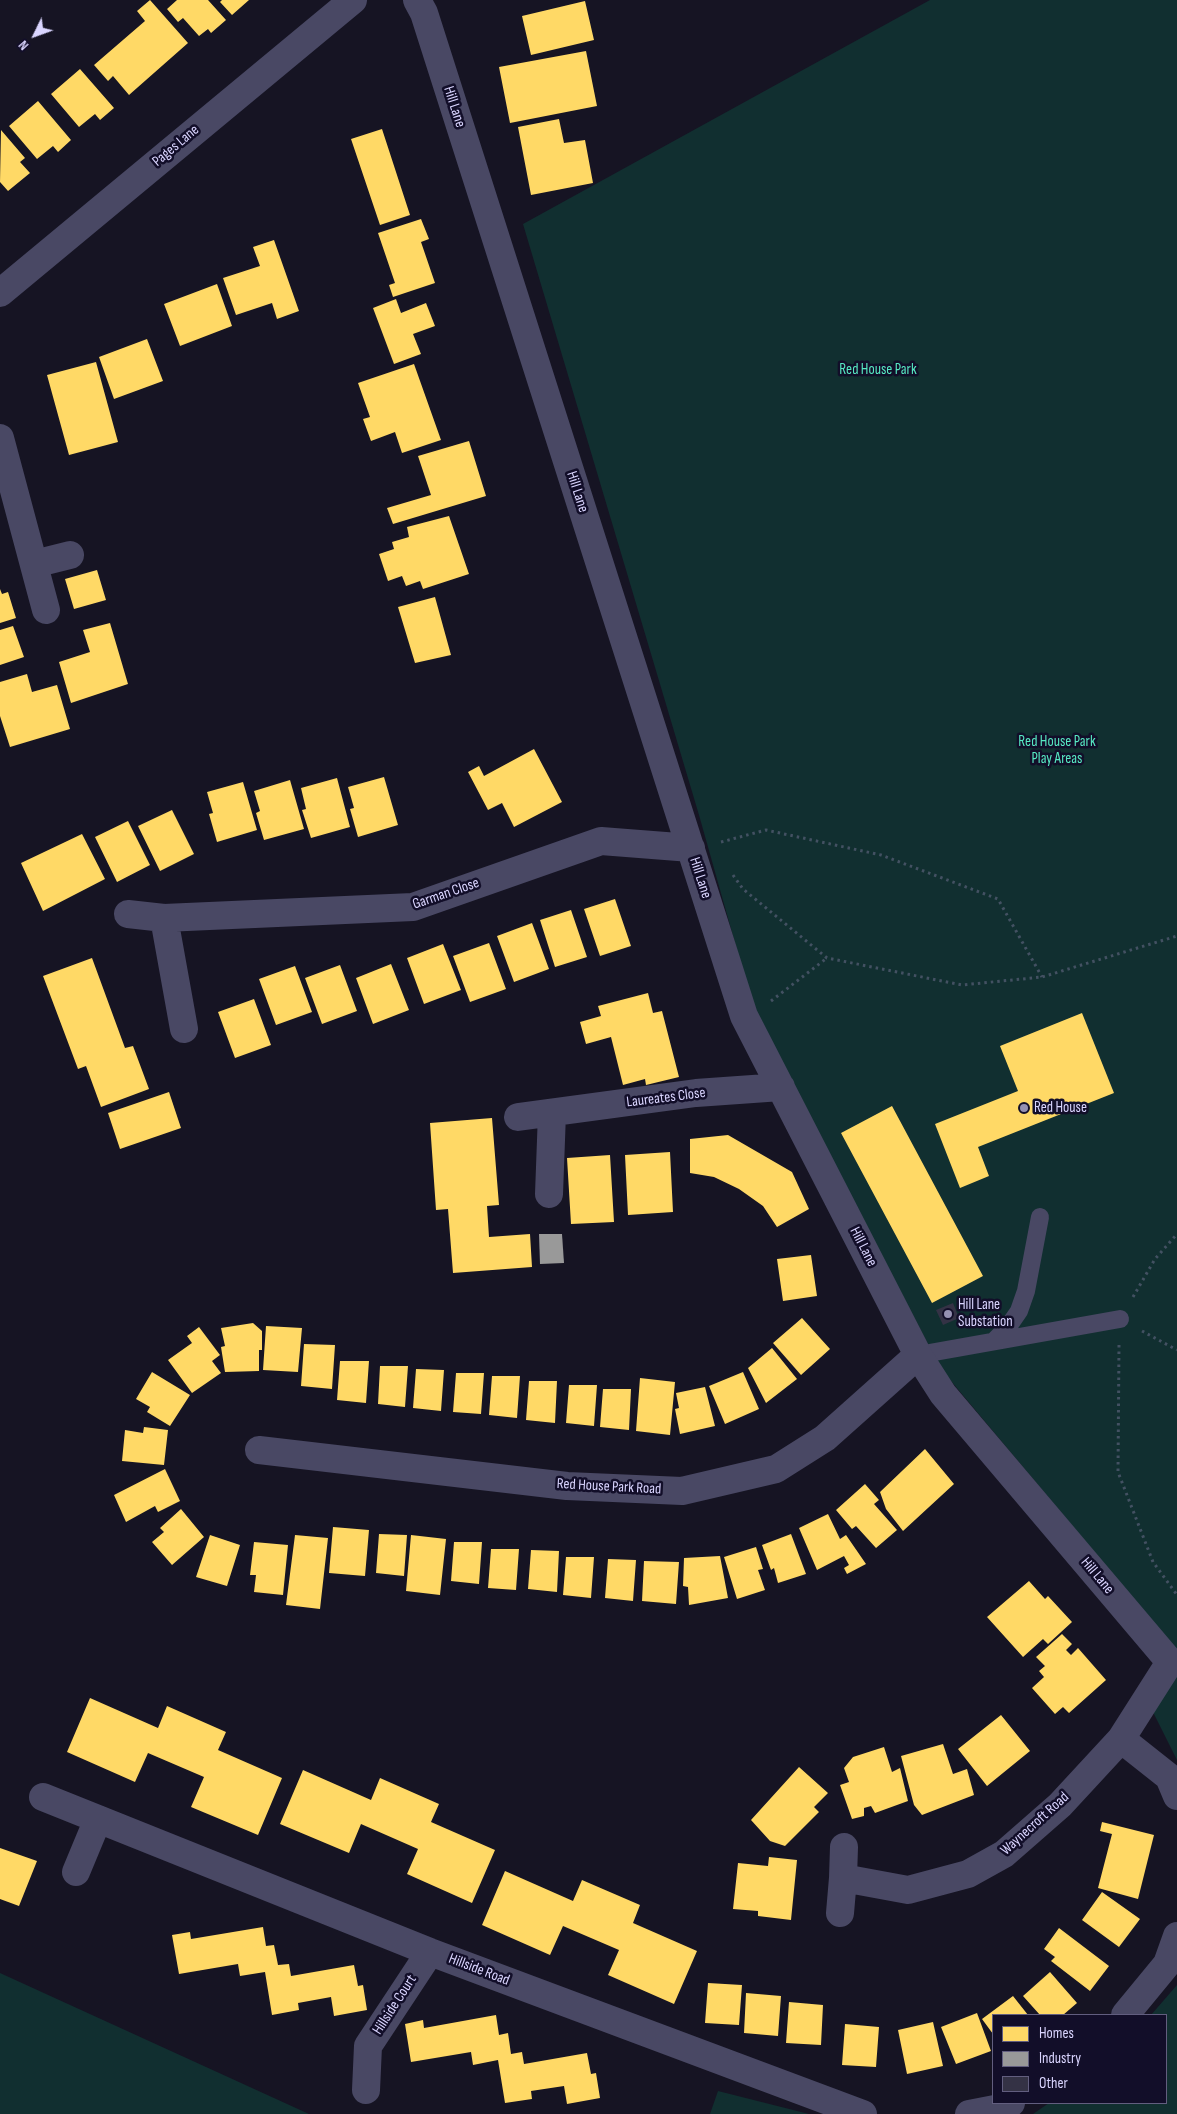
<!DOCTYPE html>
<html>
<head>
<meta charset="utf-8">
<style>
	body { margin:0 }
	#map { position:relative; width:1177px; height:2114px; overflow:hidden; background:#161423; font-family:"Sofia Sans Condensed",sans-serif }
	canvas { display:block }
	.legend { position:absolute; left:992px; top:2014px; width:175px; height:90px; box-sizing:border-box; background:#120e29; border:1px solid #625e7f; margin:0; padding:6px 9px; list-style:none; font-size:15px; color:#dad5ff }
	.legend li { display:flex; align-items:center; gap:10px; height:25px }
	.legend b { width:25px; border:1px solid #625e7f }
	.north { position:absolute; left:10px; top:10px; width:50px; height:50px; -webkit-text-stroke:4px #120e29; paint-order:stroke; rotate:228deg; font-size:14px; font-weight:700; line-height:20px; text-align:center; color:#dad5ff }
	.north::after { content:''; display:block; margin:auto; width:18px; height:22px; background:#dad5ff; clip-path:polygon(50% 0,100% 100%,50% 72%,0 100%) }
</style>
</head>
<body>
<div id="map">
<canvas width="1177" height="2114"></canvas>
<ul class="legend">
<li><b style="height:14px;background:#ffd966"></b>Homes</li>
<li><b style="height:14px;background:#999"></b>Industry</li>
<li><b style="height:14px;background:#343245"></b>Other</li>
</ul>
<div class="north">N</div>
</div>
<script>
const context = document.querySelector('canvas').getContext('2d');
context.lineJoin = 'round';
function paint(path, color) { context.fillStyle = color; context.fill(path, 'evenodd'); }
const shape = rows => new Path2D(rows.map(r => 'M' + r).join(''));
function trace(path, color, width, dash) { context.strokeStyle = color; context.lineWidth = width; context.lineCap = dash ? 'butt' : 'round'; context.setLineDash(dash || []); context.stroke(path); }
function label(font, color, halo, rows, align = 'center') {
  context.font = font + ' "Sofia Sans Condensed",sans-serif'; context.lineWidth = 5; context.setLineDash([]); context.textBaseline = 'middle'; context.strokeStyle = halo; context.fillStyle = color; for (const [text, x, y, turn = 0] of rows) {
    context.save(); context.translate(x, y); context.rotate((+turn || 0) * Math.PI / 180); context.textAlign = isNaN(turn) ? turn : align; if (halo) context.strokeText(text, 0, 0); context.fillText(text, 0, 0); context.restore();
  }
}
paint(shape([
	[930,0,1177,0,1177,1651,941,1369,755,1014,699,815,523,224],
	[1177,1665,1177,1760,1152,1710],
	[0,1973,309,2114,0,2114],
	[1177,1985,1177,2114,1033,2114,1049,2103,1166,2103,1166,2015,1151,2015],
	[718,2091,809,2114,710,2114]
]), '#112f30');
paint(shape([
	[150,0,188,43,129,95,113,76,108,81,94,65,145,21,137,11],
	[177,0,208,0,226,20,211,33,208,29,199,36,183,18,178,22,167,9],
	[222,0,249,0,232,15,220,2],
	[585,1,594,40,531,55,522,16],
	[586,51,597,106,510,123,499,67],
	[80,69,114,108,100,120,95,114,79,127,51,94],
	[38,101,71,140,58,152,53,146,37,159,9,126],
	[559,119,564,143,585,140,593,183,531,195,518,127],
	[382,129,410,215,380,225,351,139],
	[1,130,25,158,20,162,30,173,8,191,0,182],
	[421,219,429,239,421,242,435,283,393,297,389,285,395,283,378,233],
	[274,240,299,311,277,319,272,303,236,315,223,278,260,266,253,247],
	[217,284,232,326,180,346,164,304],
	[396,299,401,313,426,303,435,326,413,334,421,354,394,364,373,308],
	[147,339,163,381,114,399,99,357],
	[96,362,118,442,69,455,47,375],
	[414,364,441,440,402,453,395,432,371,441,363,419,370,417,358,383],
	[469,441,486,496,393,524,387,508,431,495,418,456],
	[449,516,469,574,423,589,420,581,406,586,402,576,388,581,379,554,394,549,392,542,409,537,407,527],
	[97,570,106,600,74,609,65,579],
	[0,589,2,594,8,592,16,618,0,623],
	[435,597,451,655,415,663,398,607],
	[110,623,128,684,71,703,59,662,90,652,83,630],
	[13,626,24,657,0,665,0,630],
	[27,674,32,692,57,685,70,729,10,747,0,716,0,682],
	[534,749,562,802,514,827,502,803,488,810,468,772,479,766,484,776],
	[384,777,398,825,358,837,350,809,354,808,348,787],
	[337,778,350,827,311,838,302,810,306,809,301,788],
	[290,780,304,829,264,840,256,813,260,811,254,791],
	[243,782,257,830,217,842,209,814,213,813,207,792],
	[172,810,194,854,160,871,138,826],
	[128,821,150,865,117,882,95,837],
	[82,834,105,879,43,911,21,863],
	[615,899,631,946,600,956,584,909],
	[571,910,587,957,555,967,540,920],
	[532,923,549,969,514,982,497,936],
	[489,943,506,989,470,1002,453,956],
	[443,944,461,990,424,1004,407,958],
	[92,958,125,1048,133,1046,149,1089,101,1107,86,1066,78,1069,43,976],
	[391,964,409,1010,373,1024,356,978],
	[340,965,357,1011,322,1024,305,978],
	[295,966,312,1012,276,1025,259,979],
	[648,993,653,1013,662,1011,679,1077,646,1085,645,1079,623,1085,611,1037,586,1044,580,1022,601,1016,598,1006],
	[254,999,271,1045,235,1058,218,1012],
	[1082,1013,1114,1093,978,1147,989,1176,960,1188,935,1124,1018,1091,1000,1046],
	[169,1092,181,1128,120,1149,108,1113],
	[892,1106,983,1276,932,1303,841,1133],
	[492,1118,499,1205,487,1206,489,1237,530,1234,532,1267,453,1273,448,1209,436,1210,430,1123],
	[728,1135,792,1172,809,1209,777,1227,763,1206,739,1189,714,1177,690,1173,690,1139],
	[670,1152,673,1212,628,1215,625,1155],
	[610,1155,614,1222,571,1224,567,1158],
	[811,1255,817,1296,783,1301,777,1259],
	[802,1318,830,1349,801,1375,773,1343],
	[253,1323,262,1331,262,1350,259,1350,259,1371,225,1372,221,1347,225,1346,221,1328],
	[266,1326,302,1328,298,1372,263,1370],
	[199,1327,220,1355,212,1361,221,1373,192,1393,168,1360,192,1343,187,1336],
	[304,1344,335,1345,332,1389,301,1386],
	[772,1348,797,1379,766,1403,748,1368],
	[340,1361,369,1361,366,1403,337,1400],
	[380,1366,408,1366,405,1407,378,1404],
	[416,1369,444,1370,441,1411,413,1408],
	[152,1372,190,1395,170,1426,147,1412,150,1407,136,1399],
	[743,1372,759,1409,725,1424,709,1386],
	[456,1373,484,1373,481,1414,453,1412],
	[492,1376,520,1376,517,1418,489,1415],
	[640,1378,675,1382,670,1435,636,1431],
	[529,1381,557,1381,555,1423,526,1420],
	[569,1385,597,1385,594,1426,566,1423],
	[705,1387,715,1426,680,1434,675,1409,679,1408,676,1393],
	[603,1389,631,1389,629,1430,600,1427],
	[144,1427,168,1430,164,1465,122,1461,125,1430,143,1433],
	[925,1449,954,1484,903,1531,886,1509,880,1492],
	[165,1469,180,1501,158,1512,155,1506,126,1522,114,1495],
	[865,1484,879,1500,874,1504,897,1530,876,1548,856,1526,852,1529,836,1510],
	[181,1509,204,1537,172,1565,152,1542,164,1532,160,1528],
	[828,1514,840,1539,846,1535,866,1564,847,1574,844,1568,849,1565,844,1556,817,1570,799,1528],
	[333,1527,369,1530,365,1576,329,1573],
	[379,1534,407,1535,404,1576,376,1573],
	[791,1534,806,1574,778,1583,774,1568,771,1570,762,1545],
	[210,1535,240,1545,227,1586,196,1577],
	[295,1535,328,1538,320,1609,286,1605],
	[411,1535,446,1539,440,1595,406,1591],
	[254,1542,288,1545,283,1595,254,1592,256,1575,250,1575],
	[454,1542,482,1542,479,1584,451,1581],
	[756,1547,763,1569,758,1570,765,1590,737,1599,724,1557],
	[491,1549,519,1549,516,1590,488,1588],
	[531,1550,559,1551,557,1592,528,1589],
	[720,1556,728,1598,689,1605,688,1587,683,1586,684,1558],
	[566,1557,594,1557,591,1598,563,1595],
	[608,1559,636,1560,633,1601,605,1598],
	[644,1561,679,1562,676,1604,642,1601],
	[1029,1581,1045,1599,1048,1596,1072,1622,1048,1644,1043,1639,1023,1657,987,1617],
	[1062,1634,1072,1644,1066,1650,1071,1655,1078,1648,1106,1680,1069,1713,1063,1707,1055,1714,1032,1688,1044,1677,1039,1671,1045,1666,1036,1657],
	[90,1698,158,1728,167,1706,226,1732,218,1750,282,1778,258,1835,191,1807,204,1777,148,1753,135,1782,67,1752],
	[1001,1715,1030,1751,987,1786,958,1749],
	[943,1744,953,1774,967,1769,974,1795,922,1815,914,1805,901,1756],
	[884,1747,892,1772,900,1768,908,1801,875,1813,871,1806,864,1808,864,1816,852,1819,840,1785,849,1782,844,1768,853,1757],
	[799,1767,828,1793,814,1807,819,1812,785,1846,770,1841,751,1820],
	[303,1770,371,1800,380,1778,439,1804,431,1822,495,1850,472,1903,407,1874,418,1849,361,1824,349,1853,280,1824],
	[1102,1822,1154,1835,1138,1899,1098,1888,1112,1834,1100,1831],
	[0,1848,37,1861,19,1906,0,1899],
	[769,1857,797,1860,791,1920,758,1916,758,1911,733,1909,738,1863,768,1866],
	[505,1871,573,1901,582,1880,640,1905,633,1923,697,1951,674,2004,608,1975,619,1950,563,1926,550,1955,482,1925],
	[1102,1892,1140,1919,1119,1947,1082,1920],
	[263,1927,266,1946,274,1945,278,1965,289,1964,291,1976,354,1965,358,1986,363,1985,367,2010,334,2016,331,1997,298,2003,299,2010,272,2015,265,1972,240,1976,238,1964,179,1974,172,1935,190,1932,191,1939],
	[1059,1928,1109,1966,1090,1991,1051,1961,1055,1957,1044,1949],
	[1050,1972,1077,2003,1063,2015,1040,2015,1023,1996],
	[708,1983,742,1985,739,2025,705,2023],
	[746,1993,781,1996,778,2036,744,2033],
	[1013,1996,1028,2015,993,2015,993,2034,982,2019],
	[789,2002,823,2005,821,2045,786,2043],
	[977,2013,991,2051,956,2064,941,2027],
	[496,2015,499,2035,508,2033,511,2054,522,2052,524,2064,587,2053,591,2074,596,2073,600,2098,567,2104,564,2086,531,2091,532,2099,505,2103,498,2060,473,2065,471,2052,411,2062,405,2024,423,2020,424,2028],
	[933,2022,943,2066,907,2074,898,2030],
	[845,2024,879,2027,876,2067,842,2065]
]), '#ffd966');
paint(shape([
	[539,1234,562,1234,564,1263,540,1264]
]), '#999');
paint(shape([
	[953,1303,959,1318,943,1325,936,1310]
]), '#343245');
trace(shape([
	[721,842,766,830,881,855,998,899,1042,977],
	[733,875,743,889,827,958,962,985,1042,977,1177,936],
	[771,1001,827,958],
	[1133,1297,1155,1259,1177,1234],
	[1142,1331,1177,1350],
	[1119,1345,1118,1472,1153,1562,1177,1595]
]), '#435162', 3, [2.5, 4]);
trace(shape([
	[995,1340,1008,1327,1019,1311,1026,1291,1040,1217],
	[918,1355,1120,1319]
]), '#494864', 18);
trace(shape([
	[417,0,424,13,744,1016,918,1355,943,1394,1170,1662,1121,1739,1060,1805,1004,1854,968,1874,908,1890,843,1878,840,1913],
	[0,293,353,0],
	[0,438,46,610],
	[34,564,70,555],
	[128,914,164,918,413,907,601,841,691,848],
	[164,918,184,1029],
	[518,1117,696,1093,781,1087],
	[549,1194,552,1113],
	[259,1450,567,1486,682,1491,776,1469,825,1438,918,1355],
	[1121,1739,1169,1777,1177,1796],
	[43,1797,430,1952,863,2114],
	[76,1872,98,1819],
	[843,1878,844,1847],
	[1125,2015,1167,1964,1177,1936],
	[366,2090,368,2046,430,1952],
	[969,2114,1000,2108,1011,2103]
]), '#494864', 28);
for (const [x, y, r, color] of [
	[1024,1108,5,"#9591b2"],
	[948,1314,5,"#9591b2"]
]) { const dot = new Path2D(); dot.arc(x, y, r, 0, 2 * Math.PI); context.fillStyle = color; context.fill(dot); trace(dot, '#120e29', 2); }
label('15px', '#dad5ff', '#120e29', [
	["Hill Lane",454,107,72],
	["Pages Lane",176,146,-40],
	["Hill Lane",577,492,72],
	["Hill Lane",700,878,72],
	["Garman Close",446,894,-19],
	["Laureates Close",666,1098,-7],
	["Hill Lane",863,1247,63],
	["Red House Park Road",609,1487,3],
	["Hill Lane",1097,1576,50],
	["Waynecroft Road",1035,1824,-42],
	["Hillside Road",479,1970,21],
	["Hillside Court",395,2005,-57]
]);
label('15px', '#57e9c3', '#120e29', [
	["Red House Park",878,370],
	["Red House Park",1057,742],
	["Play Areas",1057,759]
]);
label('15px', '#dad5ff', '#120e29', [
	["Red House",1034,1108],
	["Hill Lane",958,1305],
	["Substation",958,1322]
], 'left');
</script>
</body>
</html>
